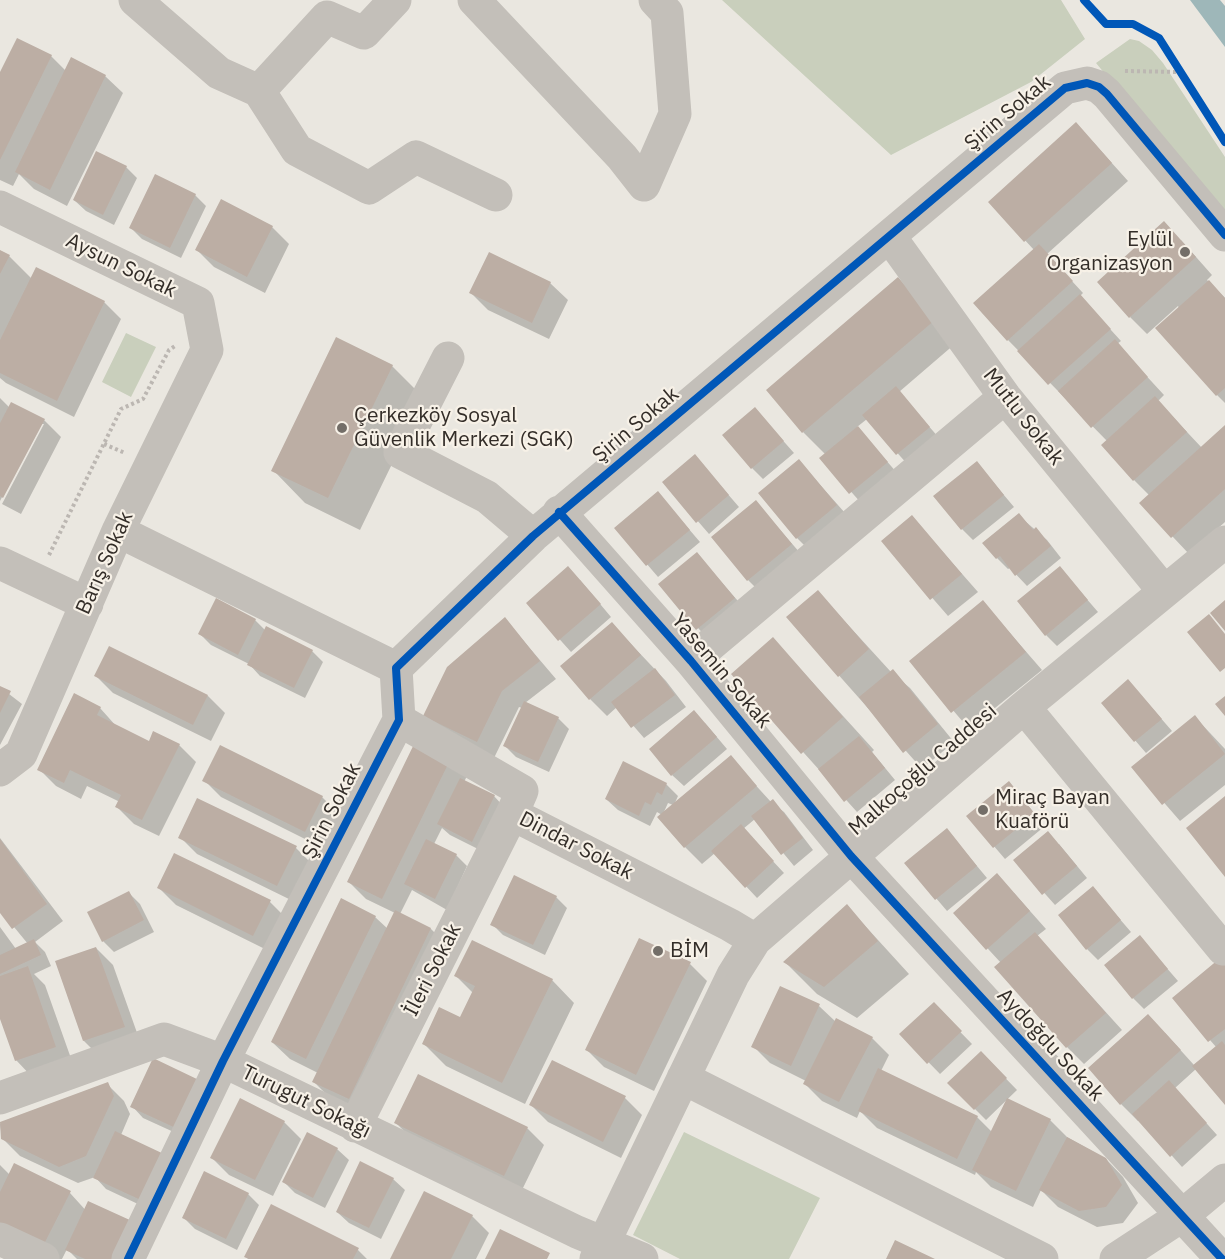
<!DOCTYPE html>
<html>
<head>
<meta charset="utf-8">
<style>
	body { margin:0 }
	canvas { display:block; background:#eae7e0 }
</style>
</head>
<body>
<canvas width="1225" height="1259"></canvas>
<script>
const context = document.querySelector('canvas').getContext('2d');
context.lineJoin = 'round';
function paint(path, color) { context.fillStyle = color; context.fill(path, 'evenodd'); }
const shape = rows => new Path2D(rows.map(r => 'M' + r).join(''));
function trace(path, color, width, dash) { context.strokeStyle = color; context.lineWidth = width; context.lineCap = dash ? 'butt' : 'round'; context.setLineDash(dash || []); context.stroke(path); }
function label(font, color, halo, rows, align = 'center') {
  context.font = font + ' "IBM Plex Sans",sans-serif'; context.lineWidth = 4.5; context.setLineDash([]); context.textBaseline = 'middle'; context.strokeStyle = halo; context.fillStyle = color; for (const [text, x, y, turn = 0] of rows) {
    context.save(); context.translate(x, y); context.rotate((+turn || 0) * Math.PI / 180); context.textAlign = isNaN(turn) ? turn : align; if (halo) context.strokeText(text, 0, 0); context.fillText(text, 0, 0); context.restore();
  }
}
paint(shape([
	[722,0,1061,0,1085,39,1031,82,891,155],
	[1130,39,1139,41,1152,50,1163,63,1225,157,1225,220,1096,63],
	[126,333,156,347,131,397,102,382],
	[684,1132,820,1198,789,1259,680,1259,633,1235]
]), '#c9cfbc');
paint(shape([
	[1190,0,1220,0,1225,6,1225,47]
]), '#9eb7b9');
paint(shape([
	[51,56,66,71,105,76,123,93,67,206,34,189,19,174,13,186,0,180,0,75],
	[1093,142,1128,181,1047,254,1083,293,1080,296,1121,341,1117,344,1164,395,1158,401,1202,448,1225,427,1225,522,1189,554,1141,503,1149,495,1134,480,1107,441,1008,340,1034,250,990,202],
	[126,167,137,178,114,225,86,211,74,200],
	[195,195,206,206,181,258,142,239,131,228],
	[272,227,289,244,265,293,214,267,197,250],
	[1181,240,1212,275,1207,280,1225,298,1225,403,1217,395,1178,306,1147,334,1130,317],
	[0,252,9,256,32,279,104,302,121,319,74,417,6,383,0,378],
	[490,254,550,283,568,300,549,339,488,310,471,293],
	[898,279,956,343,899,392,940,439,909,466,867,419,857,427,898,474,862,504,822,459,826,455,803,432],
	[392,366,424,398,360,530,305,503,273,470],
	[0,398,10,408,44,420,61,437,21,514,2,504,44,424,40,424,0,501],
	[755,409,794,453,763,479,752,468],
	[695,456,739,507,709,534,664,482],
	[799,461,853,522,814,555,797,538],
	[977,463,1014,507,973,540,962,529],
	[658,493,700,542,658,577,616,528],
	[756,502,807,561,765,597,748,580],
	[1018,515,1047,540,1061,558,1027,586,1010,568,1008,569,997,558],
	[912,517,978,592,948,616,883,541],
	[697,554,751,616,714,646,660,585],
	[1060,568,1098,612,1057,646,1046,635],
	[580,580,611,617,571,652,528,604],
	[818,592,891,672,910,688,954,742,922,769,788,618],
	[983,602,1042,670,969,729,911,661],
	[505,619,556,679,525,703,558,718,569,729,549,772,516,757,505,746,522,708,519,707,494,758,442,733,425,716],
	[255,620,266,631,312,651,323,662,305,698,260,676,249,664,211,645,200,634],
	[612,624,666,681,686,707,644,738,617,707,607,716,590,699],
	[773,639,874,750,872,752,895,780,857,812,733,674],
	[96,676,208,696,225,713,211,741,113,693],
	[0,687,22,704,0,745],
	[1139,693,1172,731,1146,753,1103,703],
	[100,708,117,727,149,743,179,745,196,762,159,836,134,824,117,807,120,802,87,786,81,799,56,786,39,769],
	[1195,717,1225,749,1225,785,1180,821,1133,767],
	[705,723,727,749,684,786,672,775],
	[418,740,468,774,464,782,494,796,505,808,484,852,450,835,442,828,434,844,456,855,467,866,447,910,412,890,400,914,431,929,448,946,366,1115,331,1099,314,1082,318,1073,290,1059,272,1042,375,917,388,929,395,913,366,899,349,882],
	[730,757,771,802,784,812,813,850,794,866,755,819,743,829,784,873,757,898,715,853,702,864,685,847,662,815,657,812,650,826,618,810,606,799,666,784,678,796,674,805],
	[668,803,673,805,663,814],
	[204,780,322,797,339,814,323,848,221,797],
	[1009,783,1045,826,1005,859,968,816],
	[947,830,987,878,947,911,906,863],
	[180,837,296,848,313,865,295,902,197,854],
	[0,838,63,921,35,942,45,952,51,966,34,974,45,985,73,1064,33,1078,16,1060,0,1014,0,927,16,949,28,944,0,910],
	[1059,844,1087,878,1055,905,1015,860],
	[159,888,270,902,287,919,271,952,176,905],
	[1093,888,1131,932,1098,960,1087,949],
	[129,893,140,904,154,932,114,952,103,941],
	[1014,893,1046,929,1037,936,1122,1030,1084,1064,1067,1047,1001,963,955,913],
	[556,897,567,908,545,955,503,935,492,924],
	[847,906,909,974,857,1018,817,994,785,962],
	[1140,937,1178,981,1144,1009,1133,998],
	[96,948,113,965,141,1044,101,1058,84,1041,57,962],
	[1225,956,1225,1103,1196,1069,1175,1088,1217,1135,1182,1167,1140,1120,1138,1121,1121,1104,1090,1068,1165,1033,1194,1065,1216,1047,1174,998],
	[690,964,707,981,654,1091,604,1067,587,1050],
	[456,976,552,980,574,1003,525,1104,446,1066,423,1043,461,1019,473,993],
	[933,1004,972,1044,940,1074,901,1034],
	[819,1006,836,1022,872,1038,889,1055,881,1071,977,1117,992,1132,1050,1120,1067,1137,1106,1159,1123,1177,1138,1203,1123,1223,1097,1227,1058,1207,1041,1190,1033,1207,991,1187,976,1172,975,1175,877,1128,860,1111,857,1118,822,1101,804,1083,806,1081,770,1063,753,1046],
	[981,1053,1017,1090,986,1120,949,1083],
	[154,1060,189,1139,143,1118,132,1106],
	[107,1084,124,1101,130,1114,121,1135,155,1212,106,1189,95,1177,78,1183,20,1156,2,1138,0,1124],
	[625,1098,642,1115,621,1158,548,1122,531,1105],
	[284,1122,301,1139,273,1196,229,1175,212,1158],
	[396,1123,527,1128,544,1145,521,1192,413,1140],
	[337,1149,349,1160,325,1208,295,1193,284,1182],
	[0,1165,10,1175,70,1193,130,1259,77,1259,67,1249,62,1259,51,1259,0,1231],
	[393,1179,405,1190,381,1239,349,1223,337,1212],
	[248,1194,259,1205,237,1250,195,1229,183,1217],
	[472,1216,489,1233,476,1259,392,1259],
	[358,1250,367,1259,248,1259,246,1256]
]), '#0003');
paint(shape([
	[17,38,52,55,0,160,0,72],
	[71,57,106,75,50,190,15,172],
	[1076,122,1112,163,1024,242,988,202],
	[96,151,127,166,103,215,73,200],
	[155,174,196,194,170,248,129,228],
	[221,199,273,226,247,277,195,250],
	[1164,221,1196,257,1129,318,1097,282],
	[1039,244,1073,281,1007,341,973,303],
	[0,250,10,255,0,274],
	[489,252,551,282,532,323,469,293],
	[36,267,105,301,57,401,0,373,0,340],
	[898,277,935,320,802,433,766,390],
	[1209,280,1225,298,1225,388,1216,396,1155,328],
	[1080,294,1111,329,1048,385,1017,351],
	[336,337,393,365,328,498,271,471],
	[1115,339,1148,377,1091,428,1058,391],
	[896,386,930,427,896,455,862,415],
	[1155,396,1187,432,1133,481,1101,445],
	[11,402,45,419,3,498,0,496,0,423],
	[755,407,784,441,751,469,722,435],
	[1225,425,1225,489,1171,538,1139,503],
	[858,426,888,462,849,494,819,458],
	[695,454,729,495,696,523,662,482],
	[799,459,837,505,796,539,758,493],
	[977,461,1004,495,961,530,933,496],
	[658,491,690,530,646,566,614,528],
	[756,500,792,544,747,581,711,537],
	[1019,513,1033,530,1036,527,1051,546,1015,576,1000,556,996,559,982,543],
	[912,515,962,574,930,600,881,541],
	[697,552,735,598,696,630,658,584],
	[568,566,601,604,558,641,526,603],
	[1060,566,1088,600,1045,636,1017,601],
	[818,590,869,649,838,677,786,617],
	[216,598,256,619,238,655,198,634],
	[983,600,1026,652,951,713,909,661],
	[1225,600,1225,631,1210,613],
	[1209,614,1225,634,1225,668,1220,672,1187,632],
	[505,617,540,661,502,691,477,742,423,716,447,667],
	[612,622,641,655,589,700,560,666],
	[266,626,313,650,294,688,247,665],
	[773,637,843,717,801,754,731,674],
	[109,646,208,695,193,725,94,676],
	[655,668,675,695,631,728,611,702],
	[893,669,938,724,903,753,859,697],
	[1128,679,1162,719,1134,742,1101,703],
	[0,686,11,691,0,713],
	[74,693,101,707,97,715,149,741,153,731,180,744,142,820,115,807,121,795,70,770,64,783,37,770],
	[1225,696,1225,716,1215,704],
	[524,701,559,717,538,762,503,746],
	[694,710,717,737,671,776,649,749],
	[1195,715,1225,754,1162,805,1131,767],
	[859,736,885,768,844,802,818,769],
	[417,738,452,756,382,899,347,882],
	[220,745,323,796,305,832,202,781],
	[731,755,757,786,684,848,657,817],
	[623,761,667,783,662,795,657,792,651,805,645,802,639,816,605,799],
	[460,778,495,795,472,842,437,824],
	[1009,781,1035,814,993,848,966,816],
	[1225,796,1225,877,1186,828],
	[197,798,297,846,277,886,178,838],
	[773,799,803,838,781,855,751,816],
	[741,824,774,861,745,888,711,851],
	[947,828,977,866,935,900,904,863],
	[1048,831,1077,866,1042,895,1013,860],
	[0,839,47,904,12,929,0,913],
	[426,839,457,854,435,899,404,884],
	[174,853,271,900,253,936,157,888],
	[997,873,1030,911,986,950,953,913],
	[514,875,557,896,533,945,490,925],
	[1093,886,1121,920,1086,950,1058,915],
	[129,891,144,920,102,942,87,912],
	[341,898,376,916,306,1059,271,1042],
	[847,904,878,941,824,987,783,962],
	[395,910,431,928,349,1099,312,1082],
	[1035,932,1106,1013,1066,1048,994,967],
	[1140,935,1168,969,1132,999,1104,965],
	[639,938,691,962,636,1075,585,1050],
	[34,939,41,955,0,974,0,955],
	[472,940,553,979,502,1083,422,1044,439,1007,460,1017,475,986,454,976],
	[96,947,125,1027,83,1041,55,961],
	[1225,954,1225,1029,1208,1042,1172,998],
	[28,966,56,1047,15,1061,0,1019,0,976],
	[780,986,820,1004,791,1066,751,1047],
	[934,1002,962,1031,927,1064,899,1034],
	[1148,1014,1181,1050,1120,1105,1088,1068],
	[836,1018,873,1037,839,1102,803,1084],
	[1222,1041,1225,1045,1225,1105,1192,1066],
	[981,1051,1007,1078,974,1110,947,1083],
	[153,1058,201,1081,178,1129,130,1107],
	[552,1060,626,1096,603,1142,529,1105],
	[878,1068,978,1116,957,1159,858,1111],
	[418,1074,528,1127,504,1176,394,1123],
	[1169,1080,1207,1123,1170,1157,1132,1114],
	[108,1082,114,1096,86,1156,59,1167,1,1139,0,1122],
	[240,1098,285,1121,255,1180,210,1158],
	[1007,1098,1051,1119,1016,1191,972,1170],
	[115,1131,166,1155,143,1201,93,1178],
	[307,1132,338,1148,313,1198,282,1182],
	[1067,1137,1106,1158,1122,1185,1106,1207,1079,1211,1039,1190],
	[360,1161,394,1178,369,1228,336,1212],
	[14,1163,71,1191,42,1248,0,1226,0,1192],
	[204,1171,249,1193,226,1239,182,1218],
	[424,1191,473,1215,451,1259,390,1259],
	[88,1201,132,1221,114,1259,85,1259,65,1250],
	[271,1204,359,1248,353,1259,249,1259,244,1257],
	[500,1229,550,1253,547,1259,485,1259],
	[895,1240,935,1259,886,1259]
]), '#bcaea4');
trace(shape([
	[1125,71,1178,72],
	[104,444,125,453],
	[49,555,121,409,143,399,169,350,175,346]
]), '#bcb7b2', 4, [3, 3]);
trace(shape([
	[135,0,219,73,259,91,297,150,369,188,416,157,496,195],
	[474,0,622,157,644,185,675,114,667,13,655,0],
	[259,91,327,17,364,33,395,0],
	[0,207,198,303,207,350,118,531,21,754,0,770],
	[890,237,1005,397,1163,590],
	[448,358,400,452,487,497,533,536],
	[559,512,691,661,851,856,1222,1259],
	[118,531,396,668],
	[0,563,87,604],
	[691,661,1005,397],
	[1024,707,1223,949],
	[399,720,522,791,512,814,730,925,755,940],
	[683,1078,1042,1259],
	[0,1098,164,1039,223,1061,577,1232,642,1259],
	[355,1126,512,814],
	[0,1239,43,1259],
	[128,1259,223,1061,399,720,396,668,533,536,1065,88,1087,83,1099,87,1107,94,1225,235],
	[596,1259,733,975,755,940,1024,707,1225,542],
	[1116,1259,1183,1215,1225,1180]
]), '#c3bfb9', 33);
trace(shape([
	[1084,0,1106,24,1133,24,1159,38,1225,142],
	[559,512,691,661,851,856,1222,1259],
	[128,1259,223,1061,399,720,396,668,533,536,1065,88,1087,83,1099,87,1107,94,1225,235]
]), '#0057b8', 8);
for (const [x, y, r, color] of [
	[1185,252,6,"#736e68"],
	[342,428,6,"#736e68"],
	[983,810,6,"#736e68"],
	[658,951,6,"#736e68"]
]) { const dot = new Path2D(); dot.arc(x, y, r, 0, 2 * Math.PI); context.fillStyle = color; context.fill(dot); trace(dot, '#f7f1e7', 2); }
label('21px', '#332d28', '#f7f1e7', [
	["Şirin Sokak",1008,113,-40],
	["Aysun Sokak",121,266,26],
	["Mutlu Sokak",1023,417,52],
	["Şirin Sokak",636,425,-40],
	["Barış Sokak",105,563,-66],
	["Yasemin Sokak",721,671,50],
	["Malkoçoğlu Caddesi",923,770,-41],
	["Şirin Sokak",332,811,-63],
	["Dindar Sokak",576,846,27],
	["İleri Sokak",433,970,-63],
	["Aydoğdu Sokak",1050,1045,47],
	["Turugut Sokağı",306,1102,26]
]);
label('21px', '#332d28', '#f7f1e7', [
	["Eylül",1173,240,"right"],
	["Organizasyon",1173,264,"right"],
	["Çerkezköy Sosyal",354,416],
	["Güvenlik Merkezi (SGK)",354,440],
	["Miraç Bayan",995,798],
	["Kuaförü",995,822],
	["BİM",670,951]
], 'left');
</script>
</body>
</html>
